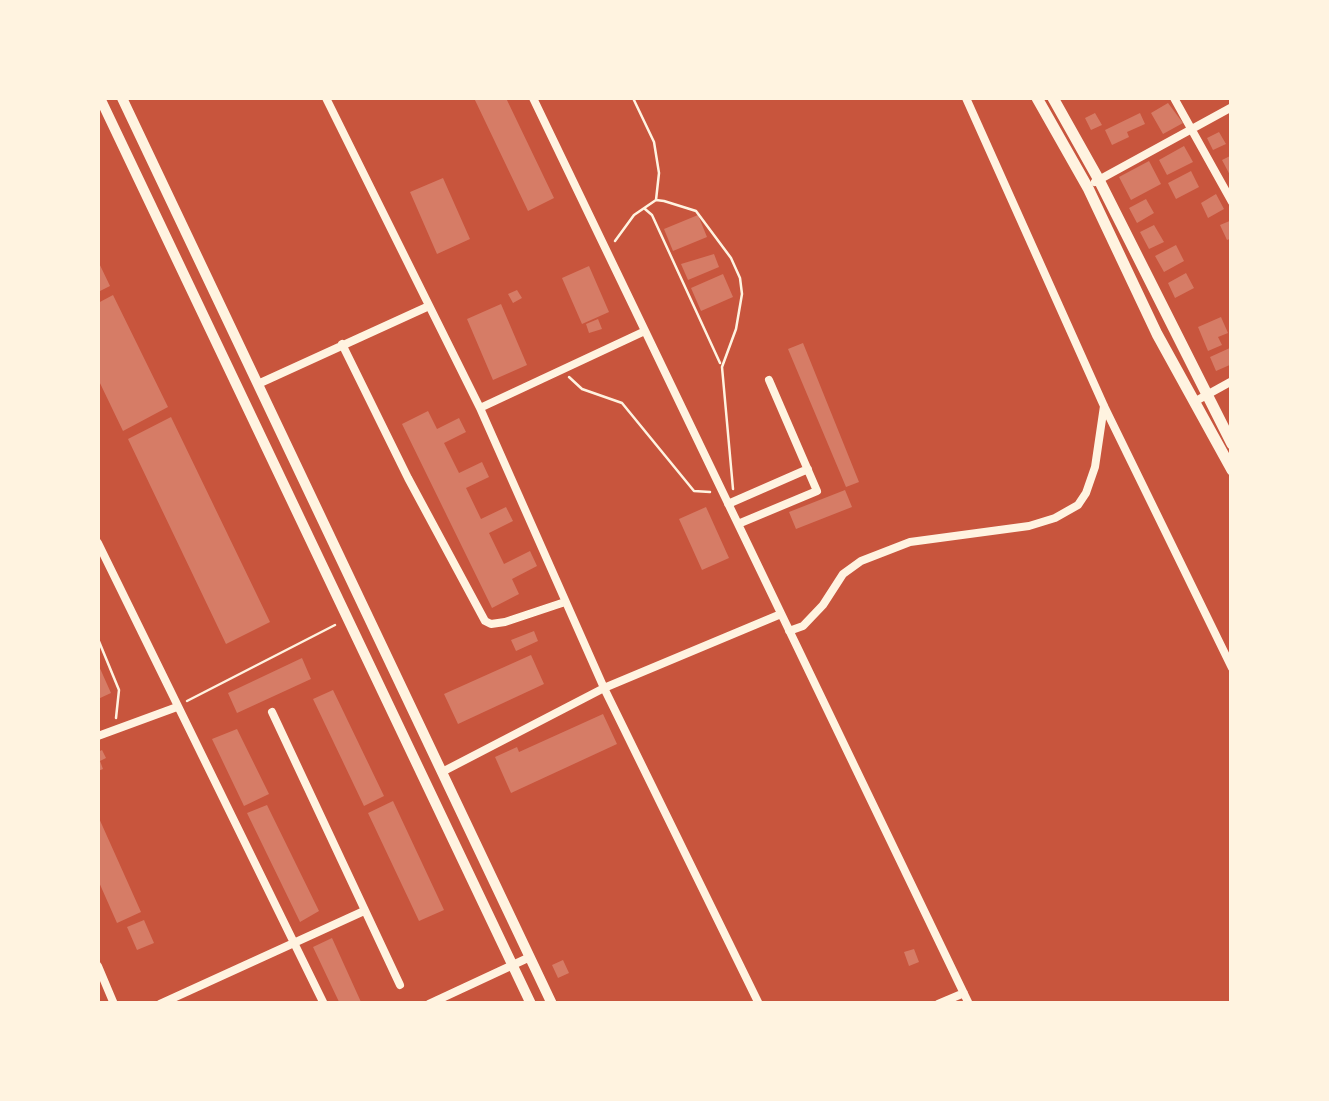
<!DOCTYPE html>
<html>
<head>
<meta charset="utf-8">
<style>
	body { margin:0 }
	#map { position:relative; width:1329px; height:1101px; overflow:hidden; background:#c8553d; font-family:"Source Sans 3",sans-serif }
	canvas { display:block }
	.frame { position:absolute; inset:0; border:100px solid #fff3e0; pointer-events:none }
</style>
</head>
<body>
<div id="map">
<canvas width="1329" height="1101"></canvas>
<div class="frame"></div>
</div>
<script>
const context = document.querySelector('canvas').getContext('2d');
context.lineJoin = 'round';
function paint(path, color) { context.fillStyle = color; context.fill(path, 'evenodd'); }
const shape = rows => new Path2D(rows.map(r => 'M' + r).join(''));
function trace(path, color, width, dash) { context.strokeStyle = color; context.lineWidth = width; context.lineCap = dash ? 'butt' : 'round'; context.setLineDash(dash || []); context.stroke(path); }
paint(shape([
	[474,98,506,98,554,198,528,211],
	[1168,103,1183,123,1163,134,1151,113],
	[1095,113,1102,125,1091,130,1085,118],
	[1140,113,1145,124,1127,132,1129,137,1112,145,1105,130],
	[1219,132,1226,144,1213,150,1207,138],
	[1184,146,1193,162,1167,175,1159,160],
	[1232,155,1232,179,1222,160],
	[1149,161,1161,184,1131,200,1119,177],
	[1191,171,1199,187,1176,199,1168,183],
	[443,178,470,239,437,254,410,192],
	[1216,194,1224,209,1208,218,1201,203],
	[1146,199,1154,213,1137,223,1129,208],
	[698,215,707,237,673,251,664,229],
	[1232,220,1232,238,1227,240,1220,225],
	[1154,225,1164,242,1149,249,1140,232],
	[1176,245,1184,261,1164,272,1155,256],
	[714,254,719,267,688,280,681,264],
	[98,261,110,286,98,292],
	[589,266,609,312,582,324,562,278],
	[1186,273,1194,288,1175,298,1168,283],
	[723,274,733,297,701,311,691,288],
	[517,290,522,298,513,303,508,294],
	[113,295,168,407,123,431,98,379,98,303],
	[501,304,527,365,493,380,467,319],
	[1221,317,1228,333,1218,337,1222,345,1208,351,1198,327],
	[598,319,602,329,589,333,586,324],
	[803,343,859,482,846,487,788,349],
	[1232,347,1232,364,1216,371,1210,357],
	[428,411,437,429,459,418,466,432,444,443,459,473,482,462,489,477,466,488,481,519,506,507,513,521,489,533,504,564,530,551,537,566,512,579,519,594,492,608,402,424],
	[171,417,270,622,226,644,128,439],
	[845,490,852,507,796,529,789,512],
	[706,507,729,558,702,570,679,519],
	[534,631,538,641,516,651,511,640],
	[531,655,544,684,458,724,444,694],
	[302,658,311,679,237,713,228,693],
	[98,664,111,693,98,699],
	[333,690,384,796,364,806,313,699],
	[603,714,617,744,511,793,495,757,517,747,519,752],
	[237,729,269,794,244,806,212,739],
	[102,750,106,758,100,761,103,769,98,771,98,752],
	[393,801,444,910,419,921,368,813],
	[267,805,319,911,300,922,247,813],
	[98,816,141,912,117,923,98,880],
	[144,920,154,943,137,950,127,927],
	[332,938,361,1002,358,1004,340,1004,313,947],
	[914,949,919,962,909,966,904,952],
	[563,960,569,973,558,978,552,965]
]), '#d67c66');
trace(shape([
	[633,98,654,142,659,173,656,200],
	[645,209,652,215,720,363],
	[615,241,634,215,656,200,664,201,696,211,731,258,740,278,742,294,736,329,722,367,733,489],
	[569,377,582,389,622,403,694,491,710,492],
	[98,639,119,690,116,718],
	[187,701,335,625]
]), '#fff3e0', 2.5);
trace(shape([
	[326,98,480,408,604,688,759,1004],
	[533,98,969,1004],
	[966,98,1104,406,1232,668],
	[1174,98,1232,202],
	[1095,182,1232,107],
	[342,344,408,478,485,621,491,624,505,622,565,602],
	[258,384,429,306],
	[1194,402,1232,381],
	[480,408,645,331],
	[728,504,808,469],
	[738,524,817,491,769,380],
	[98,543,324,1004],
	[789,631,803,626,823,605,843,574,861,561,910,542,1029,526,1055,518,1078,505,1086,493,1095,467,1104,406],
	[272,712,400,985],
	[98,736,177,707],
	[442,772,604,688,781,614],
	[98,966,114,1004],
	[160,1004,364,911],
	[429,1004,530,957],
	[938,1004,964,993]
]), '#fff3e0', 8);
trace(shape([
	[100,98,531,1004],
	[122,98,552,1004]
]), '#fff3e0', 10);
trace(shape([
	[1037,98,1088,188,1157,334,1232,470],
	[1053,98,1099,180,1232,444]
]), '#fff3e0', 11);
</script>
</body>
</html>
